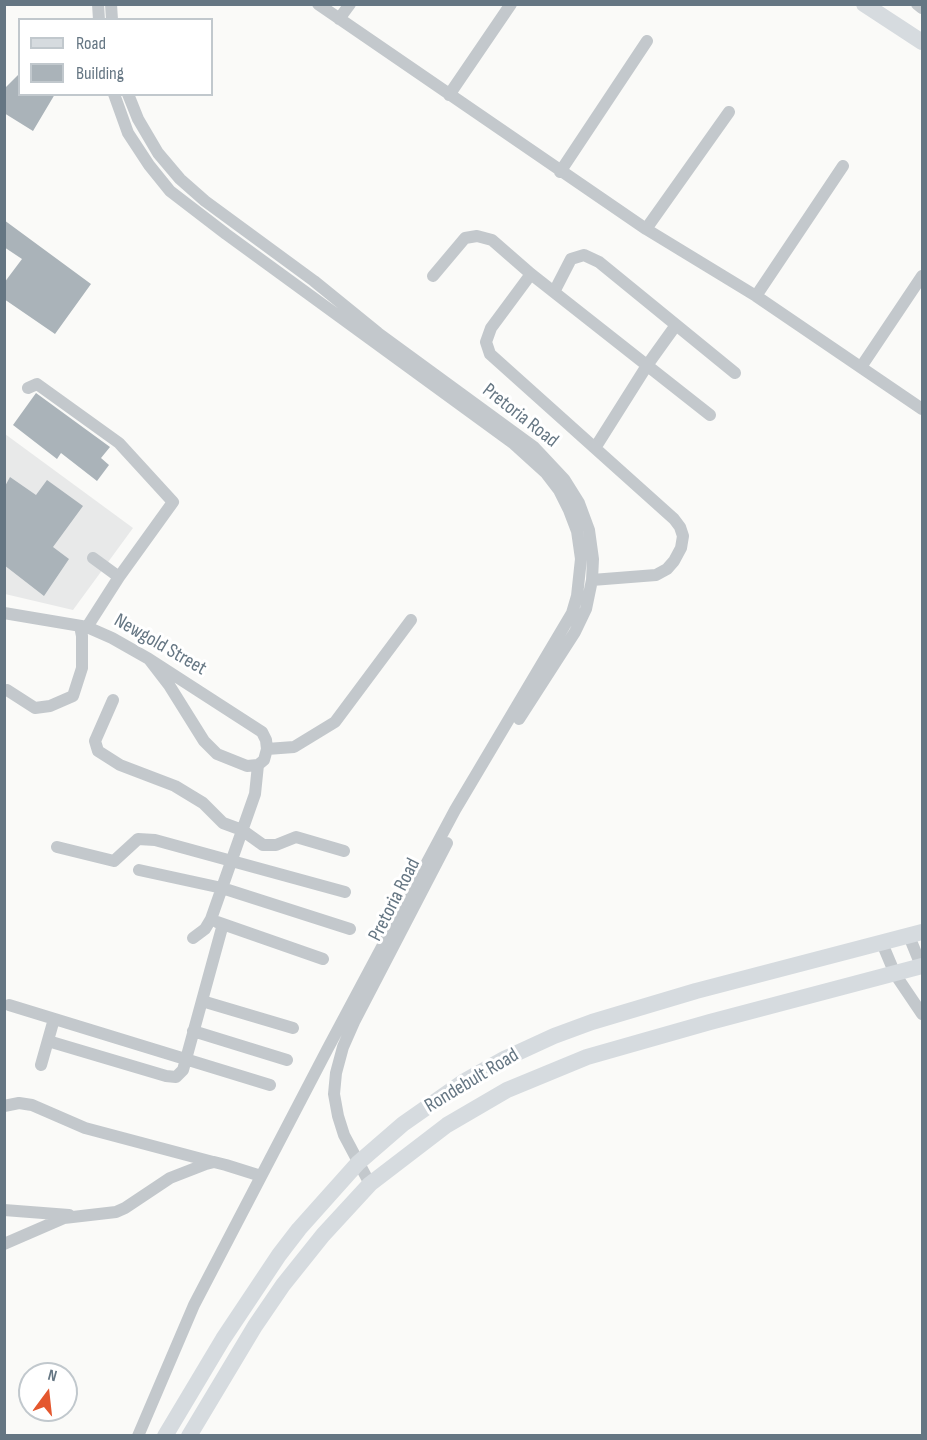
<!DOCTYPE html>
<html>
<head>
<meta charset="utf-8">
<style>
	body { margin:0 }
	#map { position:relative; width:927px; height:1440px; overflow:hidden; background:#fafaf8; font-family:"Sofia Sans Condensed",sans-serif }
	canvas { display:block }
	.frame { position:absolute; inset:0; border:6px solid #657683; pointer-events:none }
	.legend { position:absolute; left:18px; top:18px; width:195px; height:78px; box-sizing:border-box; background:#fff; border:2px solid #c1c8cd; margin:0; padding:8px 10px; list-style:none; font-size:18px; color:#657683 }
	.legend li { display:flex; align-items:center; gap:12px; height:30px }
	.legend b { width:30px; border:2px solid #c1c8cd }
	.north { position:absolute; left:18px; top:1362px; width:60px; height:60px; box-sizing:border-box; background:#fff; border:2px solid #c1c8cd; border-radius:50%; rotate:15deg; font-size:16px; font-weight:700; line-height:24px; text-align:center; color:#657683 }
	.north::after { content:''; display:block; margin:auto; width:21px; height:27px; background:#e4572e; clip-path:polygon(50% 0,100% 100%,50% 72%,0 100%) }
</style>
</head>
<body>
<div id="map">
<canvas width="927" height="1440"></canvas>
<div class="frame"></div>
<ul class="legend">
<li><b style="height:8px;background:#d6dbdf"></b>Road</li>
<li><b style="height:16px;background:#aab3b9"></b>Building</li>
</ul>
<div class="north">N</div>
</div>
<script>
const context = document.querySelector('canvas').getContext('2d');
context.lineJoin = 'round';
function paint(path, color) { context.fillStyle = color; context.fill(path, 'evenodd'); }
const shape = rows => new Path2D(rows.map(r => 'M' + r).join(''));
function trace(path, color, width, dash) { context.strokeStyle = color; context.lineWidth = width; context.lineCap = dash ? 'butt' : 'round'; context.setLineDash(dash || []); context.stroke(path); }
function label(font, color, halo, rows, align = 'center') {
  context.font = font + ' "Sofia Sans Condensed",sans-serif'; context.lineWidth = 6; context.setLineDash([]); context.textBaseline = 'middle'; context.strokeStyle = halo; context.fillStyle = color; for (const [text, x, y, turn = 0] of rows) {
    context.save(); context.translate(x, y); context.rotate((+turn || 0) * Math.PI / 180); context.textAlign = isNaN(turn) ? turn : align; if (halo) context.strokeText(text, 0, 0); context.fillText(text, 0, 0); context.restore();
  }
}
paint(shape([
	[5,434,133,528,73,610,5,594]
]), '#e8e9e9');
paint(shape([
	[20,73,20,94,55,94,33,131,4,113,4,89],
	[4,220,91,284,55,334,4,299,4,283,22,259,4,247],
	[36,393,110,447,101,458,109,465,97,481,61,453,57,459,13,425],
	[10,477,36,495,47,480,83,506,53,547,69,559,44,596,4,565,4,488]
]), '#aab3b9');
trace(shape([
	[98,4,99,20],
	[111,4,112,20],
	[318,4,646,229,756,296,922,409],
	[917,4,922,8],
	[339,19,350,4],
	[114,94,128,133,149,165,170,191,226,234,514,444,546,473,559,490,569,510,577,531,581,559,577,596,572,613,455,810,328,1048,194,1305,138,1436],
	[128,94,138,119,158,153,180,179,205,201,314,281,378,333,534,447,564,479,579,503,589,530,593,559,592,580,586,609,575,632,519,719],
	[449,95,511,4],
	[560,172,647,41],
	[646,229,729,112],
	[531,274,491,328,486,342,490,354,674,519,680,527,683,536,681,548,674,561,667,569,656,575,592,580],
	[433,276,465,238,477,236,492,240,531,274,710,415],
	[554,292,571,259,584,255,599,262,735,373],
	[756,296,843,166],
	[861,367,922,276],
	[28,388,37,384,119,443,173,502,119,577],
	[595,448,648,364,676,325],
	[4,613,87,627,112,638,149,659,262,732,266,740,267,749,264,760,258,765,247,766,217,754,204,741,169,685,149,659],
	[87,627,119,577,93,558],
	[7,690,35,708,50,706,73,696,82,668,82,636,80,626],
	[113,700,95,741,98,751,120,765,175,786,203,803,223,823,242,830,263,845,276,845,296,837,344,851],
	[267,749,294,747,335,722,411,620],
	[57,847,114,861,138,839,155,840,345,892],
	[139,870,222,888,350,929],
	[217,922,323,959],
	[909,936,922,968],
	[193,938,205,929,211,919,255,794,258,765],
	[882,943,895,974,922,1014],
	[202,1001,293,1028],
	[9,1005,270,1085],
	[193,1031,287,1060],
	[48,1041,166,1076,176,1077,183,1070,223,924],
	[41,1065,54,1019],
	[4,1106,19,1103,32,1105,85,1128,213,1162],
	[370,1184,344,1135,338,1116,334,1094,336,1073,343,1047,354,1022,447,843],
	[4,1210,69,1215],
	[4,1244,64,1218,116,1212,125,1208,170,1178,206,1164,214,1162,226,1165,261,1176]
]), '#c3c8cc', 12);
trace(shape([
	[864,4,922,42],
	[165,1436,223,1339,279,1255,299,1229,358,1163,403,1124,463,1082,504,1059,554,1036,592,1022,696,991,922,932],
	[189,1436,255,1326,283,1285,323,1235,370,1184,447,1125,507,1090,587,1057,710,1022,922,966]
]), '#d6dbdf', 16);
label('20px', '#657683', '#fff', [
	["Pretoria Road",520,416,38],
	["Newgold Street",160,645,30],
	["Pretoria Road",395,900,-63],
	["Rondebult Road",472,1081,-31]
]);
</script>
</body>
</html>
